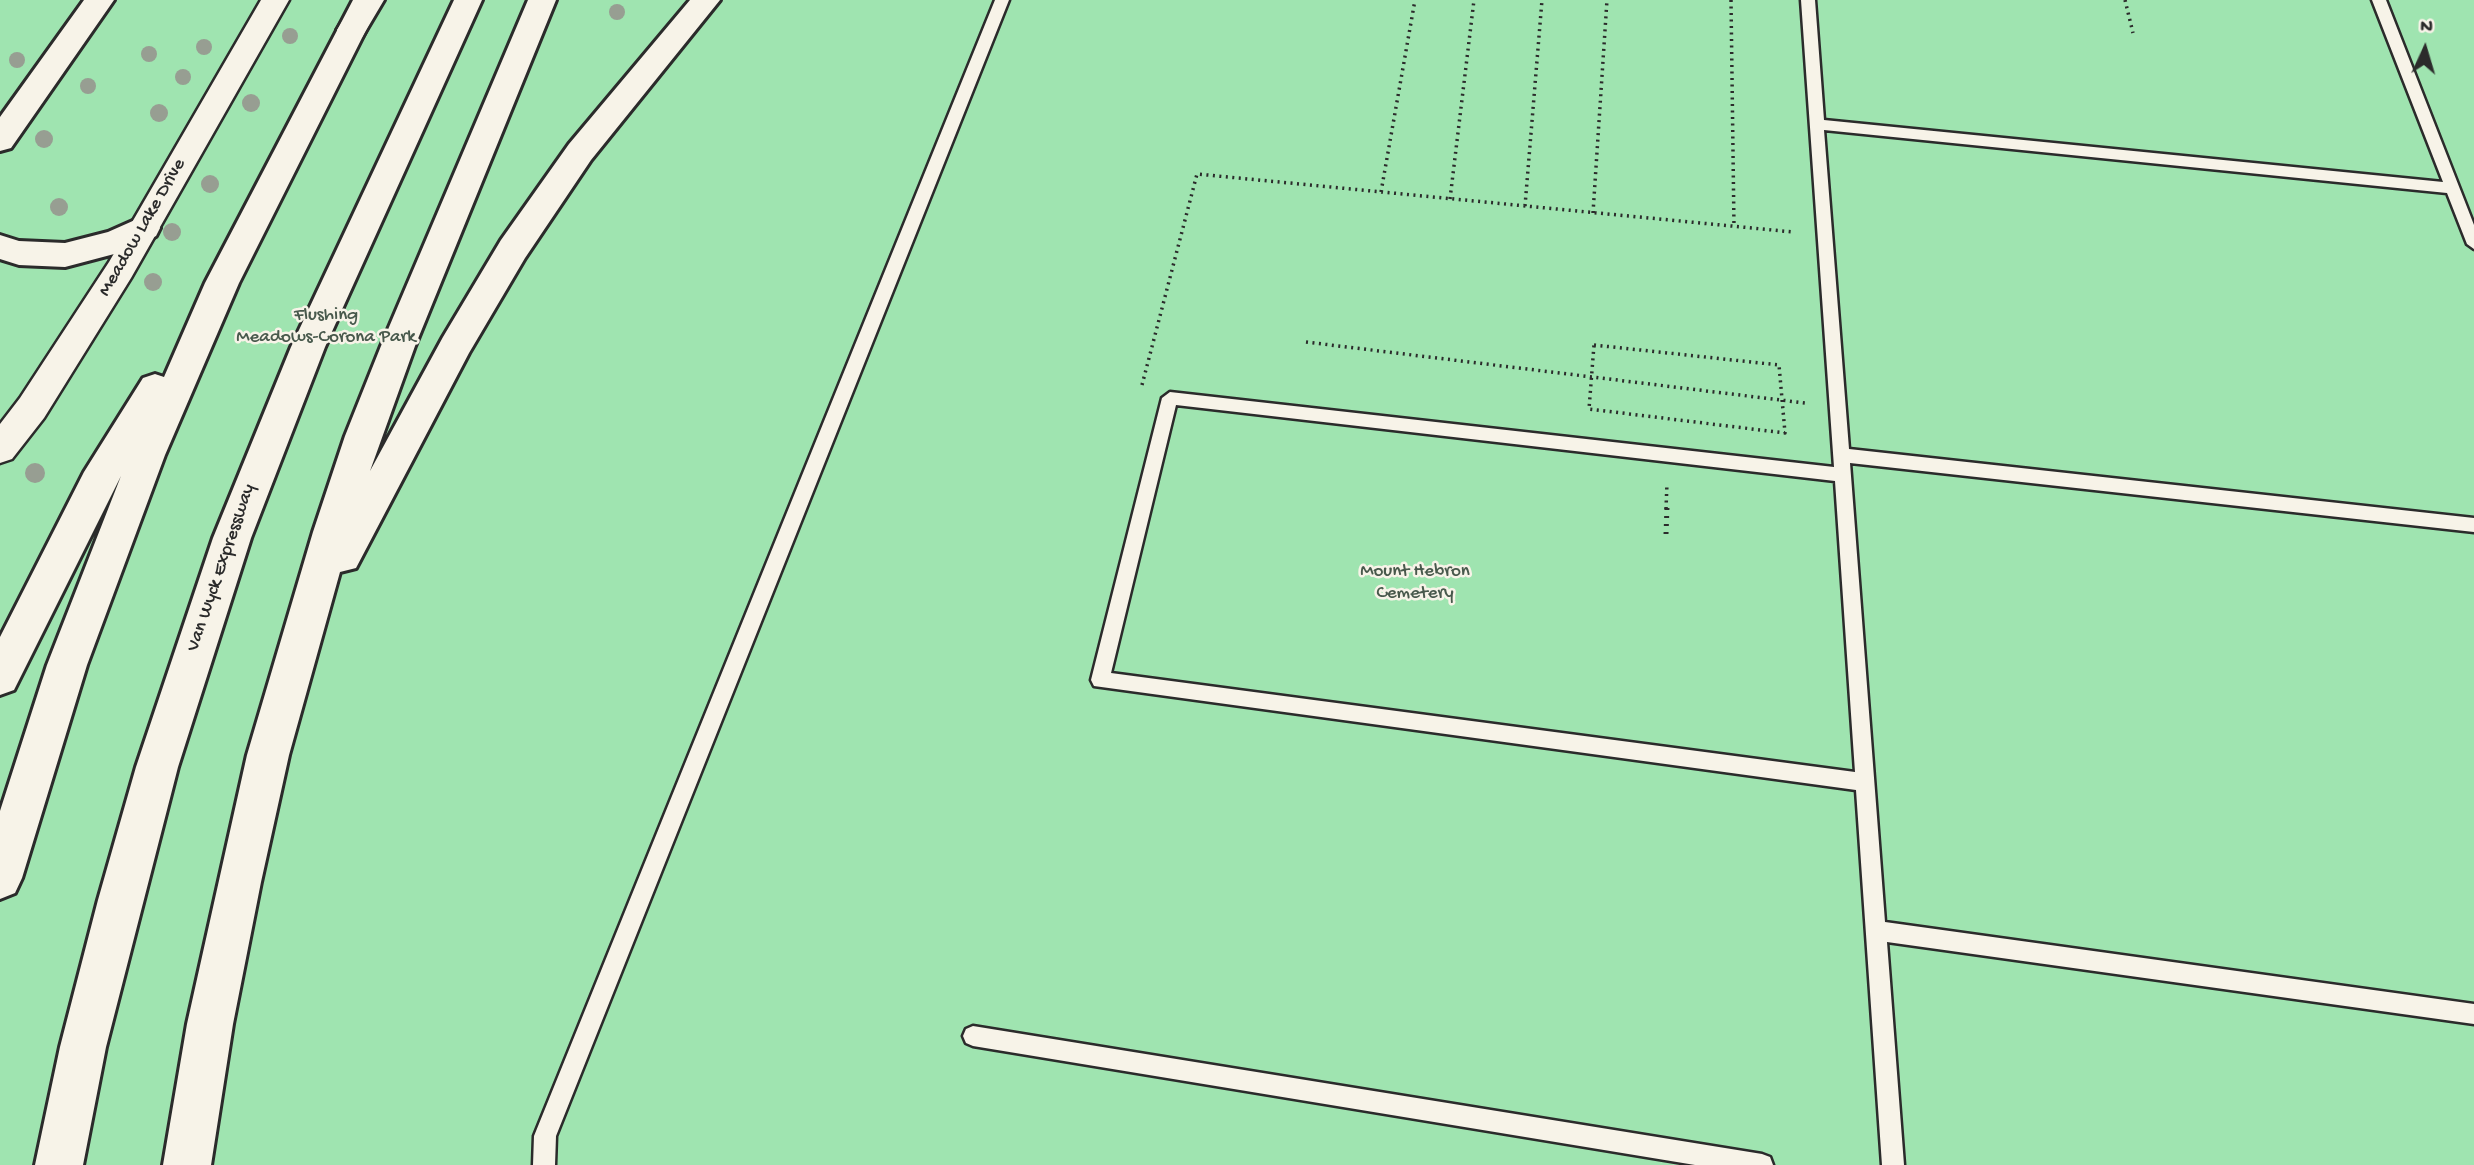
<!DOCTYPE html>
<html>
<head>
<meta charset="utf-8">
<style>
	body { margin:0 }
	#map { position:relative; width:2474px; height:1165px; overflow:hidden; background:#f7f3e8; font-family:"Gochi Hand",sans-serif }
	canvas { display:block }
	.north { position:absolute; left:2390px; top:14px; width:70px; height:70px; -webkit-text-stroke:5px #f7f3e8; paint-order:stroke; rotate:4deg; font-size:19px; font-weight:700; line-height:28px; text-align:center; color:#2b2b2b }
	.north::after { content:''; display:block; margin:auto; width:24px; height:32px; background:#2b2b2b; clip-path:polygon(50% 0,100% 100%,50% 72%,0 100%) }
</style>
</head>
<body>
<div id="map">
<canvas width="2474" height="1165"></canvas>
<div class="north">N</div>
</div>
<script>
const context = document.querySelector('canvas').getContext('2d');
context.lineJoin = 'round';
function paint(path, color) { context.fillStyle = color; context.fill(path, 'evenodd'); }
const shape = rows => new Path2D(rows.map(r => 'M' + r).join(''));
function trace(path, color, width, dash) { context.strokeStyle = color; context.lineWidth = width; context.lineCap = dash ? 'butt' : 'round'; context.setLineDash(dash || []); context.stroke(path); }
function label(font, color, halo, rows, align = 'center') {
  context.font = font + ' "Gochi Hand",sans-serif'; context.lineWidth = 5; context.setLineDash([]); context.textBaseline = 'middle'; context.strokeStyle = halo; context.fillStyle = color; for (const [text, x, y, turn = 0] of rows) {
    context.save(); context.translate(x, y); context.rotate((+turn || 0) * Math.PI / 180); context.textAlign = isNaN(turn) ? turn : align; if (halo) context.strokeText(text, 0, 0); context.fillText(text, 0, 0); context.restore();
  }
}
paint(shape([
	[0,0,2474,0,2474,1165,0,1165]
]), '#9fe4b0');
const service = shape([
	[995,0,1009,0,556,1136,555,1165,533,1165,534,1136,995,0],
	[1801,0,1815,0,1824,120,2443,182,2372,0,2386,0,2474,225,2474,249,2467,244,2447,193,1824,130,1849,449,2474,518,2474,532,1850,463,1885,922,2474,1004,2474,1024,1887,942,1904,1165,1882,1165,1856,790,1094,686,1091,680,1162,398,1170,392,1834,467,1801,0],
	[1176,405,1835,481,1855,772,1111,673,1176,405],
	[973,1026,1762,1154,1770,1157,1773,1165,1695,1165,973,1046,966,1043,963,1036,966,1029,973,1026]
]);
const minor = shape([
	[261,0,289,0,131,278,44,418,12,459,0,463,0,424,20,398,109,262,261,0]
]);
const tertiary = shape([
	[353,0,381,0,239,283,165,455,87,665,22,878,15,893,0,899,0,811,47,665,121,476,14,690,0,695,0,637,84,472,143,378,155,374,164,377,205,283,353,0]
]);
const motorway = shape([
	[84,0,114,0,11,148,0,151,0,117,84,0],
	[356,0,384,0,362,37,352,40,342,37,337,30,356,0],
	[454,0,482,0,325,347,251,538,178,767,106,1047,83,1165,35,1165,60,1047,98,900,136,767,213,538,291,347,454,0],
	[528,0,556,0,415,346,370,471,443,337,501,240,569,144,690,0,720,0,591,160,525,258,469,353,356,568,340,572,289,755,261,882,233,1024,211,1165,163,1165,187,1024,247,755,313,532,345,436,381,346,528,0],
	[144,216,156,220,160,228,156,236,118,253,65,267,19,265,0,259,0,235,19,241,65,243,108,232,144,216]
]);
trace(service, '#2b2b2b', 5);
trace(minor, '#2b2b2b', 5);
trace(tertiary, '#2b2b2b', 6);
trace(motorway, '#2b2b2b', 6);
trace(shape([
	[1731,0,1734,227],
	[2125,0,2133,33],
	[1381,192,1415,0],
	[1450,199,1474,0],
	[1525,206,1542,0],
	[1593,213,1607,0],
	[1306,342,1805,403],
	[1594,345,1779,365,1785,433,1589,409,1594,345],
	[1142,385,1197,174,1793,232],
	[1666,509,1667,483]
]), '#2b2b2b', 3.5, [2, 4.5]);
trace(shape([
	[1666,534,1667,507]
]), '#2b2b2b', 5, [2, 6]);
paint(service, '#f7f3e8');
paint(minor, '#f7f3e8');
paint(tertiary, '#f7f3e8');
paint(motorway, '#f7f3e8');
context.fillStyle = '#979e92';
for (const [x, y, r] of [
	[617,12,8],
	[290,36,8],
	[204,47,8],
	[149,54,8],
	[17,60,8],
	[183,77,8],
	[88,86,8],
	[251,103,9],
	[159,113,9],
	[44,139,9],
	[210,184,9],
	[59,207,9],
	[172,232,9],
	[153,282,9],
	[35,473,10]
]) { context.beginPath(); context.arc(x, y, r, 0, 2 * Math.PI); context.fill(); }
label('19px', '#2b2b2b', '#f7f3e8', [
	["Meadow Lake Drive",143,228,-60],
	["Van Wyck Expressway",222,568,-71]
]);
label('19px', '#48594c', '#f7f3e8', [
	["Flushing",326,316],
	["Meadows-Corona Park",326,338],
	["Mount Hebron",1415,572],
	["Cemetery",1415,594]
]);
</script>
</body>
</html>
